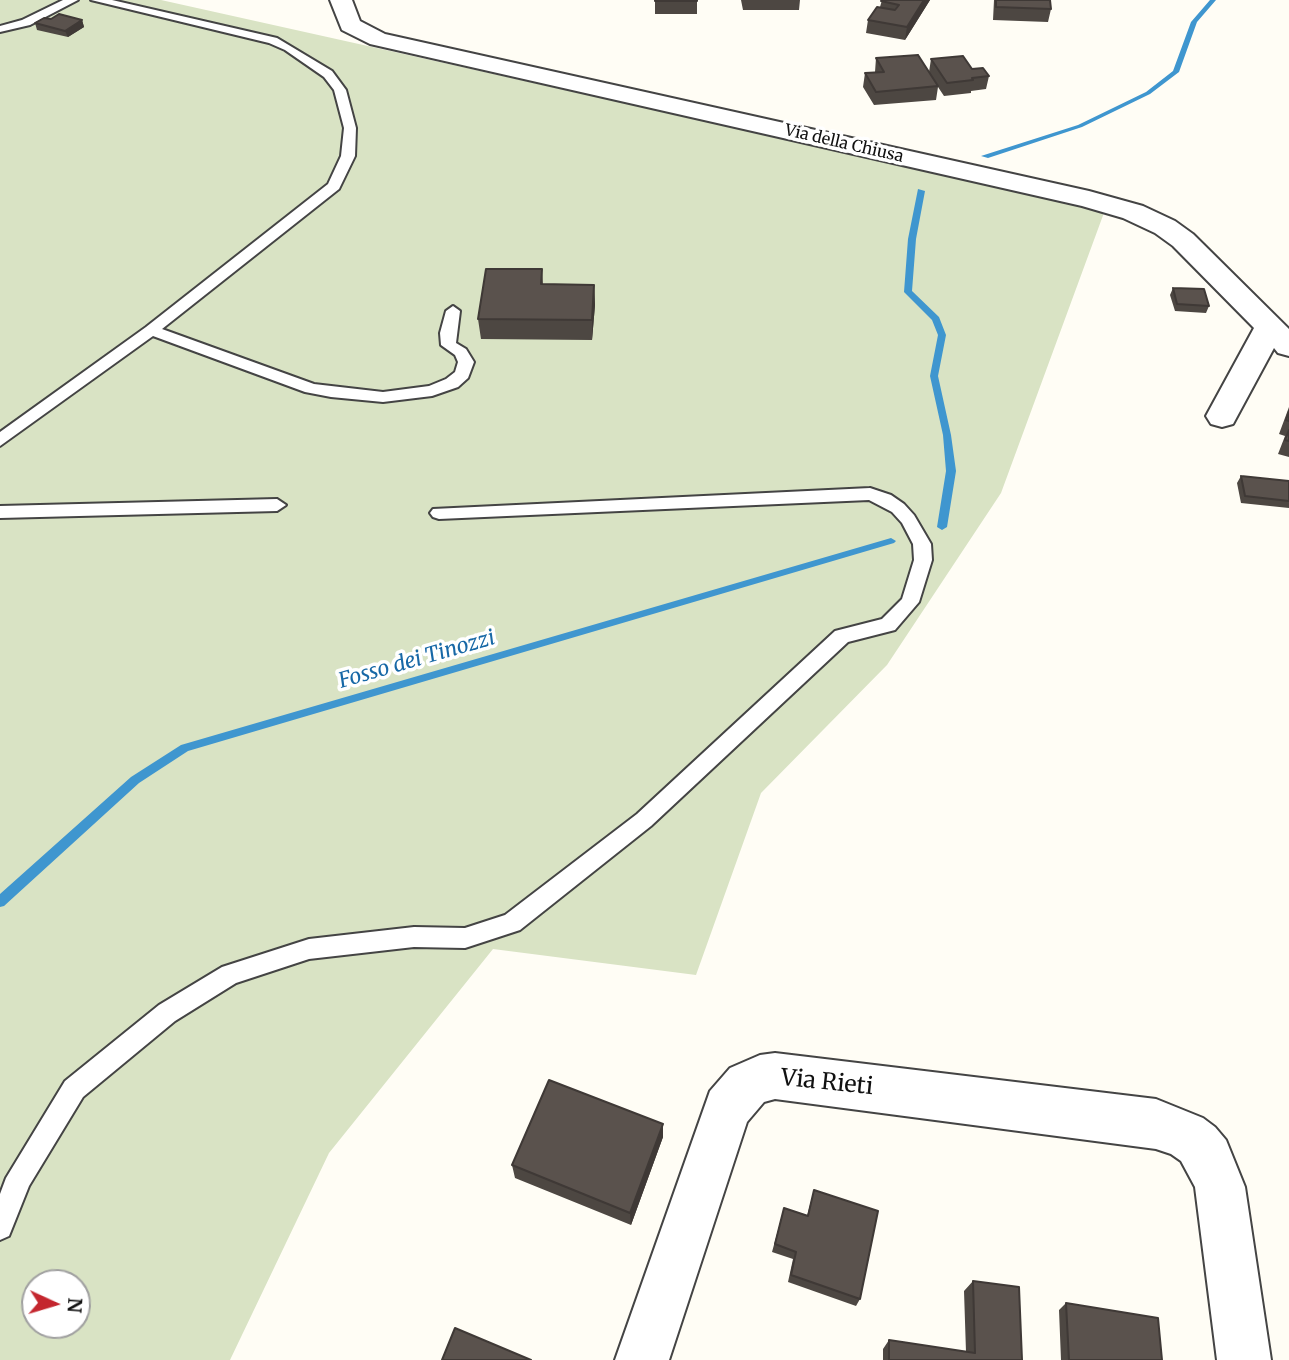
<!DOCTYPE html>
<html>
<head>
<meta charset="utf-8">
<style>
	body { margin:0 }
	#map { position:relative; width:1289px; height:1360px; overflow:hidden; background:#fffdf5; font-family:Merriweather,serif }
	canvas { display:block }
	.north { position:absolute; left:21px; top:1269px; width:70px; height:70px; box-sizing:border-box; background:#fff; border:2px solid #a0a0a0; border-radius:50%; rotate:94deg; font-size:19px; font-weight:700; line-height:28px; text-align:center; color:#111 }
	.north::after { content:''; display:block; margin:auto; width:24px; height:32px; background:#c4262e; clip-path:polygon(50% 0,100% 100%,50% 72%,0 100%) }
</style>
</head>
<body>
<div id="map">
<canvas width="1289" height="1360"></canvas>
<div class="north">N</div>
</div>
<script>
const context = document.querySelector('canvas').getContext('2d');
context.lineJoin = 'round';
function paint(path, color) { context.fillStyle = color; context.fill(path, 'evenodd'); }
const shape = rows => new Path2D(rows.map(r => 'M' + r).join(''));
function trace(path, color, width, dash) { context.strokeStyle = color; context.lineWidth = width; context.lineCap = dash ? 'butt' : 'round'; context.setLineDash(dash || []); context.stroke(path); }
function label(font, color, halo, rows, align = 'center') {
  context.font = font + ' Merriweather,serif'; context.lineWidth = 7; context.setLineDash([]); context.textBaseline = 'middle'; context.strokeStyle = halo; context.fillStyle = color; for (const [text, x, y, turn = 0] of rows) {
    context.save(); context.translate(x, y); context.rotate((+turn || 0) * Math.PI / 180); context.textAlign = isNaN(turn) ? turn : align; if (halo) context.strokeText(text, 0, 0); context.fillText(text, 0, 0); context.restore();
  }
}
paint(shape([
	[0,0,161,0,1105,210,1001,493,887,665,761,793,696,975,493,949,329,1153,230,1360,0,1360],
	[35,1283,77,1283,77,1325,35,1325]
]), '#d9e3c4');
paint(shape([
	[1210,0,1216,0,1197,22,1179,72,1150,94,1082,127,988,158,981,156,1078,125,1146,92,1173,71,1191,22,1210,0],
	[918,189,925,191,916,239,912,291,939,317,946,335,938,376,951,435,956,471,947,527,942,530,937,527,946,471,943,435,930,376,938,335,932,320,904,292,908,239,918,189],
	[891,538,896,541,894,543,188,751,139,783,4,906,0,907,0,894,131,777,181,745,891,538]
]), '#3f96cf');
const service = shape([
	[63,0,78,0,30,25,0,32,0,26,22,20,63,0],
	[91,0,112,0,277,38,332,71,346,90,356,128,355,156,339,189,162,329,314,384,383,392,429,386,446,379,455,372,458,362,455,355,441,345,440,333,446,311,453,306,460,311,456,343,466,349,474,362,468,378,458,387,432,396,383,402,331,397,305,392,153,336,0,446,0,432,146,327,328,184,341,156,344,128,334,90,324,77,285,50,269,43,91,0],
	[870,488,891,495,904,504,914,515,931,544,932,560,919,602,895,630,848,642,651,826,520,930,465,948,414,947,309,959,236,983,175,1021,83,1097,29,1186,9,1236,0,1240,0,1194,6,1178,65,1081,159,1005,222,967,309,939,414,927,465,928,505,915,637,814,835,631,882,619,902,599,914,560,913,544,902,523,892,512,869,500,439,519,433,517,430,513,433,509,870,488],
	[277,499,286,505,277,511,0,518,0,506,277,499]
]);
const minor = shape([
	[330,0,352,0,360,21,385,34,1089,191,1143,206,1175,221,1193,234,1289,329,1289,356,1278,353,1274,348,1233,424,1222,427,1211,424,1206,416,1254,328,1173,246,1155,233,1123,218,1082,206,370,44,342,30,330,0],
	[775,1053,1156,1099,1203,1118,1215,1127,1226,1140,1245,1187,1271,1360,1217,1360,1195,1187,1181,1161,1171,1154,1156,1149,775,1099,764,1102,747,1122,669,1360,615,1360,710,1091,730,1068,760,1055,775,1053]
]);
trace(service, '#444', 4);
trace(minor, '#444', 4);
paint(service, '#fff');
paint(minor, '#fff');
paint(shape([
	[697,0,697,14,655,14,655,1],
	[741,0,800,0,799,10,743,10],
	[882,0,930,0,905,40,866,33,868,20,880,7],
	[994,0,1050,0,1051,9,1048,22,993,20],
	[51,19,82,20,84,27,68,37,37,30,35,23],
	[876,58,929,72,931,59,972,69,989,76,986,89,971,91,971,93,944,96,938,87,936,100,874,105,863,87,865,73,875,72],
	[542,269,543,284,594,285,595,305,592,340,481,339,478,319],
	[1173,288,1209,306,1206,313,1175,311,1170,295],
	[1289,407,1289,457,1278,454,1285,436,1279,434],
	[1241,476,1289,481,1289,508,1241,503,1237,483],
	[663,1124,663,1137,631,1225,515,1178,512,1165],
	[814,1190,860,1299,856,1306,788,1282,793,1259,772,1252,784,1208,807,1216],
	[973,1281,1022,1360,883,1360,883,1349,889,1340,966,1352,964,1291],
	[1066,1303,1162,1360,1061,1360,1059,1310]
]), '#4d4742');
paint(shape([
	[924,0,930,0,905,40,907,27],
	[82,20,84,27,68,37,65,31],
	[594,285,595,305,592,340,592,320],
	[663,1124,663,1137,631,1225,630,1213]
]), '#3f3936');
const building = shape([
	[655,0,697,0,697,1,655,1,655,0],
	[882,0,924,0,907,27,868,20,877,7,895,10,899,5,881,1,882,0],
	[996,0,1050,0,1051,9,996,7,996,0],
	[59,14,82,20,65,31,35,23,44,18,51,19,59,14],
	[918,55,938,86,876,92,865,73,884,72,876,58,918,55],
	[963,56,972,69,983,68,989,76,972,78,973,80,947,83,931,59,963,56],
	[486,269,542,269,541,284,594,285,592,320,478,319,486,269],
	[1173,288,1204,289,1209,306,1177,304,1173,288],
	[1289,411,1289,421,1286,420,1289,411],
	[1289,430,1289,441,1285,440,1289,430],
	[1241,476,1289,481,1289,501,1245,496,1241,476],
	[549,1080,663,1124,630,1213,512,1165,549,1080],
	[814,1190,878,1211,860,1299,791,1275,796,1252,775,1244,784,1208,808,1216,814,1190],
	[973,1281,1019,1287,1022,1360,889,1360,889,1340,975,1353,973,1281],
	[1066,1303,1158,1318,1162,1360,1069,1360,1066,1303],
	[455,1328,531,1360,442,1360,455,1328]
]);
paint(building, '#5a524d');
trace(building, '#3f3936', 2);
label('16px', '#111', '#fff', [
	["Via della Chiusa",844,144,13]
]);
label('italic 21px', '#1768a6', '#fff', [
	["Fosso dei Tinozzi",417,660,-16]
]);
label('23px', '#111', '#fff', [
	["Via Rieti",827,1083,6]
]);
</script>
</body>
</html>
